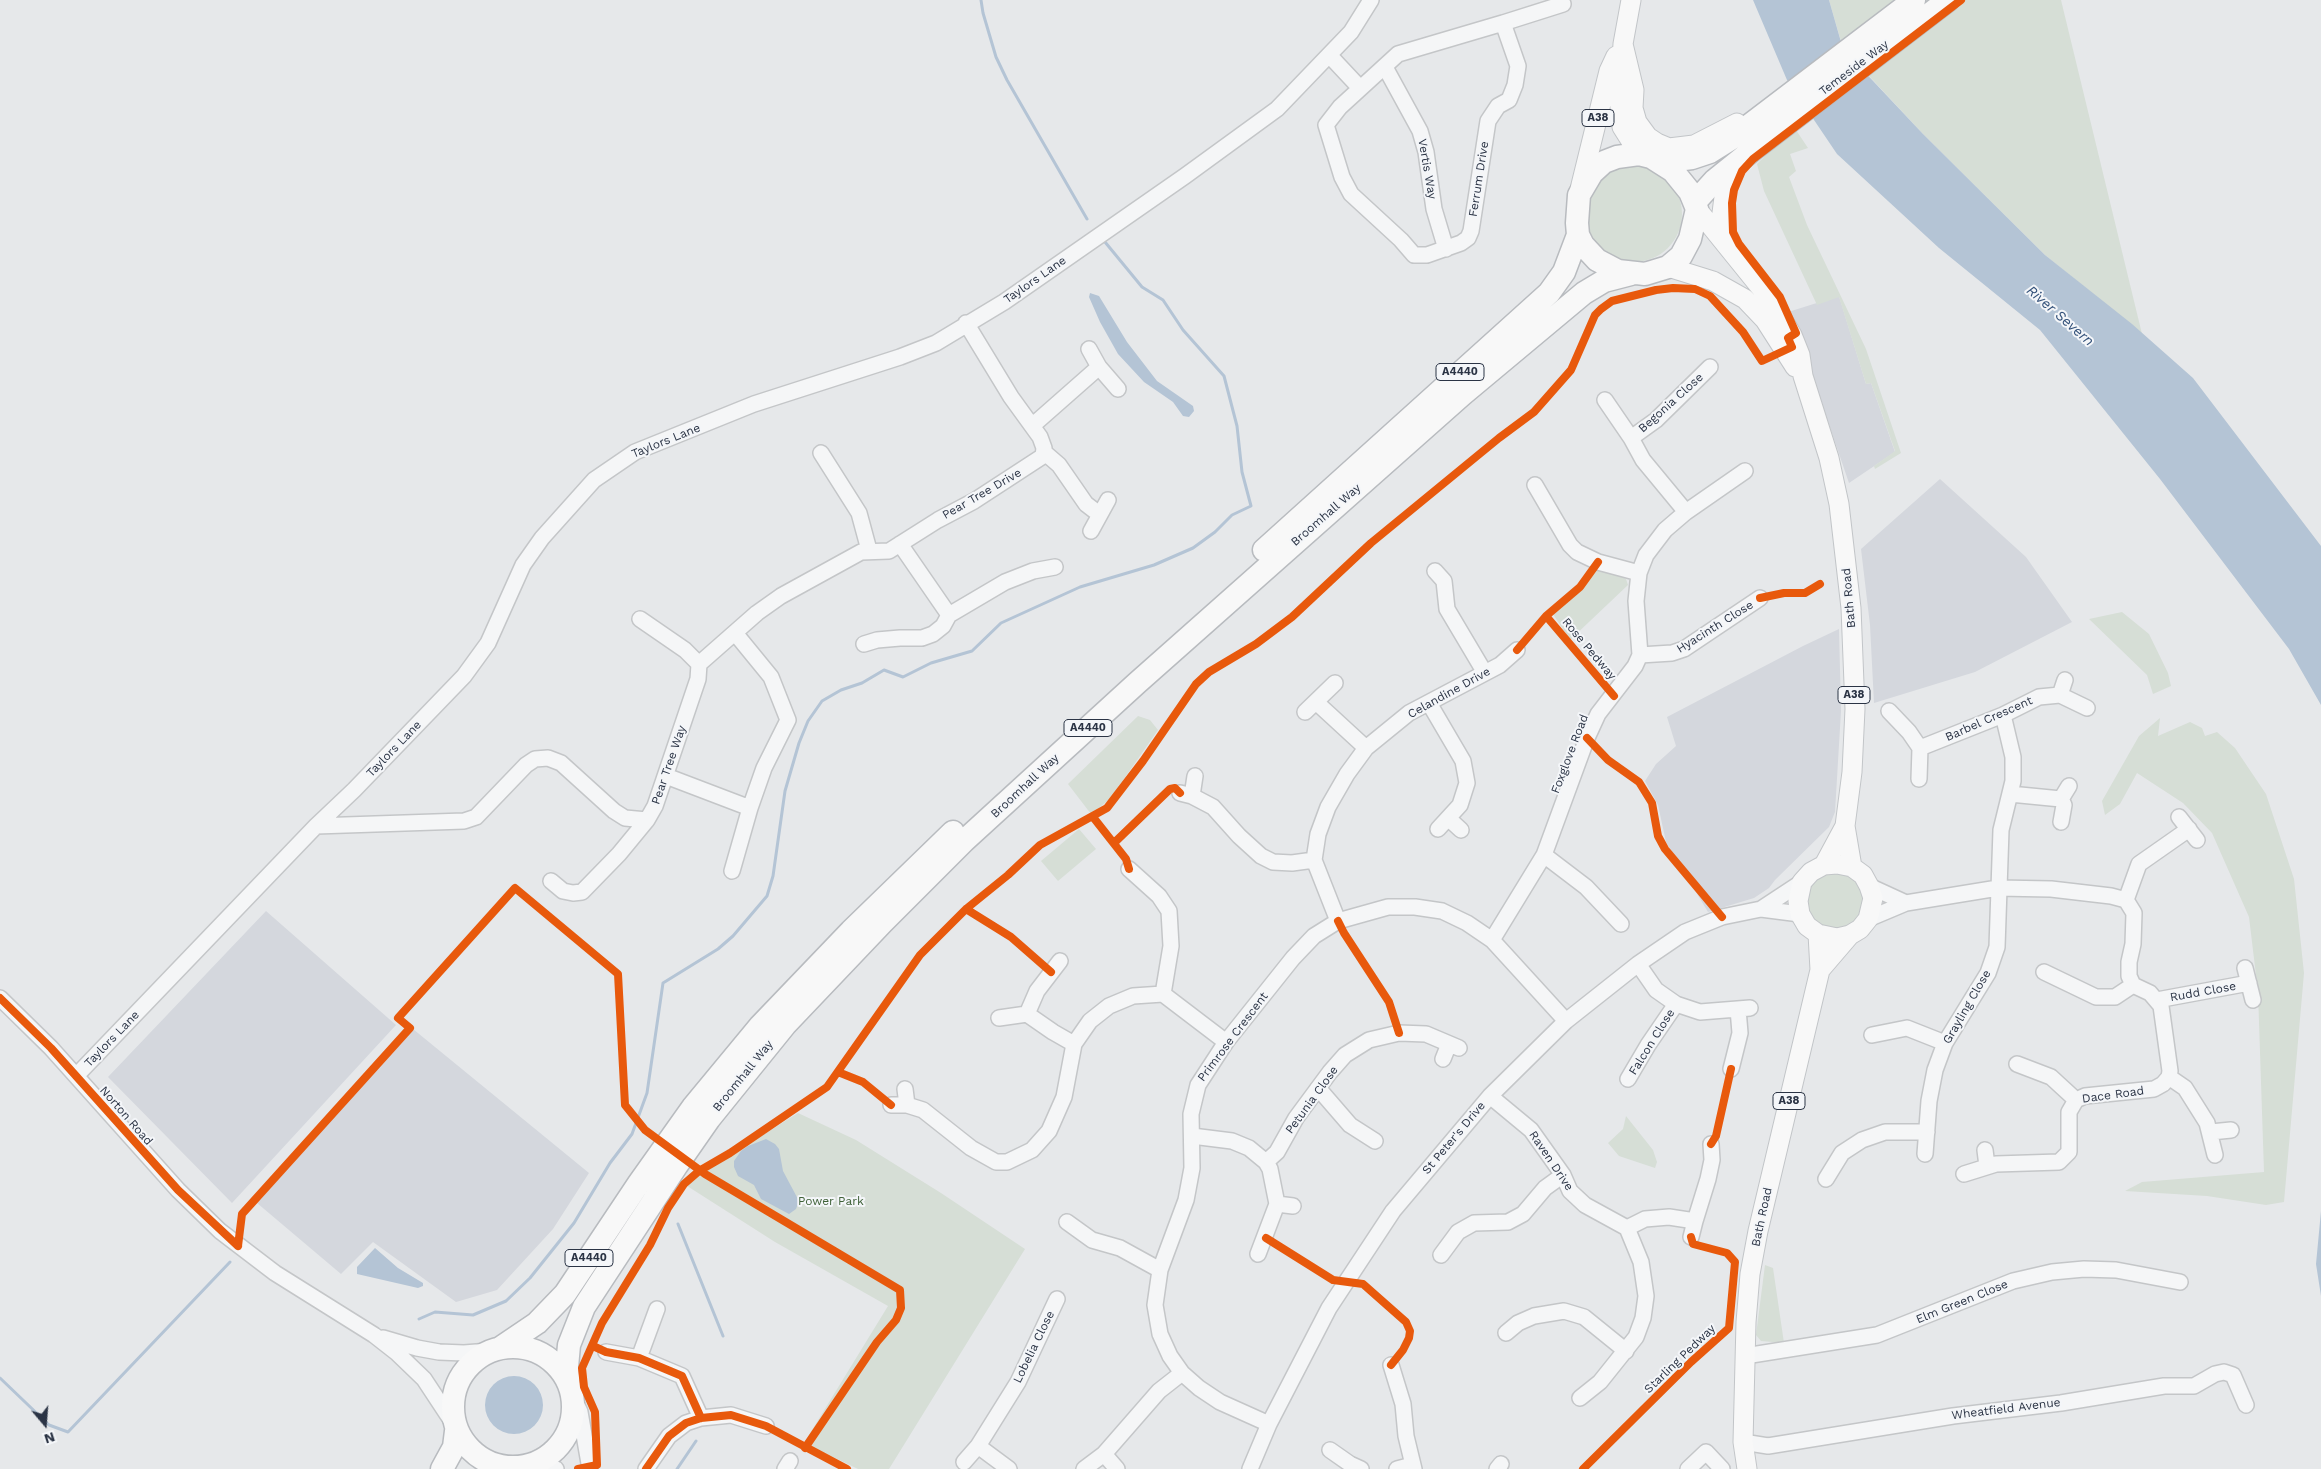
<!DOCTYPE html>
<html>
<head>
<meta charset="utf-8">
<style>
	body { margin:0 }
	#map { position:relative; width:2321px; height:1469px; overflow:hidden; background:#e6e8ea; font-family:"Work Sans",sans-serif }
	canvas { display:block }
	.north { position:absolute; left:20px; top:1399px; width:50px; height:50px; -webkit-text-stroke:4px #f4f6f9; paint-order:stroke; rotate:162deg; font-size:14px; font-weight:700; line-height:20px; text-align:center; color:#2b3445 }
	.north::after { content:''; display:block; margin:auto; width:18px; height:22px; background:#2b3445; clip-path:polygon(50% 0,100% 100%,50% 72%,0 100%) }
</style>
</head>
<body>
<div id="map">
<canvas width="2321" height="1469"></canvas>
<div class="north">N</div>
</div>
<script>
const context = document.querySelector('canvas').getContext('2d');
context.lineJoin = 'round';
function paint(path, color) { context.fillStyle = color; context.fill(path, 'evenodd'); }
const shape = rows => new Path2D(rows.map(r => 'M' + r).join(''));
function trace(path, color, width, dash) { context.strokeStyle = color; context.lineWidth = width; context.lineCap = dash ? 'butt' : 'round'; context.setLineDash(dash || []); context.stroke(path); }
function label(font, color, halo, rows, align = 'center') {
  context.font = font + ' "Work Sans",sans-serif'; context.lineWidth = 4; context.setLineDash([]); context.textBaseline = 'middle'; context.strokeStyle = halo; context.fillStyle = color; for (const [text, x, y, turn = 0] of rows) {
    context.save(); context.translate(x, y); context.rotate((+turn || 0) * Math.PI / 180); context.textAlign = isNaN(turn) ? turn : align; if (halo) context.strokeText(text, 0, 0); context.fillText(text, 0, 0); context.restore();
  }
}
paint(shape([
	[1839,296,1866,384,1871,383,1895,452,1849,483,1822,404,1785,313],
	[1940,479,2026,557,2072,622,1975,672,1874,703,1870,625,1861,549],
	[1839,629,1841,711,1835,812,1829,827,1775,880,1769,888,1754,898,1708,912,1666,842,1658,805,1645,781,1656,764,1676,746,1667,717,1803,646],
	[266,911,396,1025,232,1203,108,1077],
	[413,1029,589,1173,553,1229,497,1290,456,1302,373,1242,341,1274,257,1203]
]), '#d4d7dd');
paint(shape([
	[1829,0,2061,0,2142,334,2045,255,1923,134,1843,48],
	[1794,127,1808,148,1790,154,1796,171,1789,177,1807,225,1866,349,1901,453,1875,469,1874,466,1895,451,1871,383,1866,384,1839,297,1817,305,1764,191,1757,164],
	'1586 214a48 48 0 1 1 96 0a48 48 0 1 1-96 0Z',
	[1597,569,1622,577,1626,579,1628,585,1570,640,1553,614,1580,590],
	[2122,612,2149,634,2168,673,2171,686,2153,694,2147,675,2089,619],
	[1138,716,1150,720,1158,730,1110,799,1091,814,1068,784],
	[2160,718,2158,736,2190,722,2202,728,2205,736,2217,732,2235,748,2266,794,2294,879,2304,973,2284,1202,2266,1205,2207,1196,2125,1191,2142,1182,2264,1172,2258,992,2249,917,2212,833,2183,803,2137,773,2120,804,2105,815,2102,801,2139,736],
	[1079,829,1096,849,1058,881,1041,861],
	'1807 901a28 28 0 1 1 56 0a28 28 0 1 1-56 0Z',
	[798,1113,856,1140,941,1193,1025,1249,889,1469,858,1469,804,1443,888,1306,775,1242,684,1184],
	[1626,1116,1653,1150,1657,1162,1655,1168,1619,1156,1608,1143,1623,1129],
	[1765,1265,1773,1268,1784,1343,1761,1341,1756,1335]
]), '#d6ded6');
paint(shape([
	[1753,0,1829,0,1843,49,1923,134,2045,255,2132,324,2193,378,2321,546,2321,705,2289,649,2160,479,2040,330,1939,248,1837,154,1787,80],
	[1090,293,1099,296,1127,342,1157,381,1193,406,1194,411,1189,417,1183,416,1173,402,1144,382,1118,354,1100,322,1089,297],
	[766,1139,775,1144,779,1149,783,1171,799,1201,796,1209,789,1214,761,1199,754,1185,738,1176,734,1167,734,1161,741,1151,748,1146],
	[2321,1211,2321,1296,2316,1264],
	[375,1248,398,1268,423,1283,423,1286,418,1288,357,1274,357,1267],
	'485 1405a29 29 0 1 1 58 0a29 29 0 1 1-58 0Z'
]), '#b4c4d5');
trace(shape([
	[981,0,983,13,996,57,1007,80,1087,219],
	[678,1224,723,1336],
	[419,1319,435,1312,473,1315,506,1301,530,1278,574,1223,610,1163,632,1134,647,1093,663,983,718,949,733,936,767,896,773,876,785,791,799,743,808,721,822,701,841,690,862,683,884,670,903,677,931,663,972,651,1001,623,1080,587,1154,565,1193,548,1215,532,1232,515,1251,506,1242,472,1237,426,1224,376,1183,330,1163,300,1142,287,1105,242],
	[0,1378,49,1425,68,1432,230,1262],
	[677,1469,696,1441]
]), '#b4c4d5', 3);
const minor = shape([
	[1503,23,1518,66,1515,85,1509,100,1498,106,1488,121,1471,231,1468,238,1461,243,1427,255,1414,255,1401,240,1351,194,1342,177,1326,125,1340,107,1398,54,1503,23],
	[1503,23,1563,4],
	[1330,56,1360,88],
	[1385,67,1420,131,1426,152,1434,209,1446,249],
	[1089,349,1099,367,1118,389],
	[1605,400,1631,438,1643,460,1686,512],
	[1032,426,1099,367],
	[1631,438,1656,420,1710,367],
	[1044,452,1059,465,1086,504,1099,514],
	[821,453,859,513,869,550],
	[1535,485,1570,545,1577,552,1598,562,1639,573],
	[1091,531,1108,500],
	[900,544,949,615,1005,582,1033,571,1055,567],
	[1435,571,1444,581,1447,609,1485,673],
	[640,619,685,650,699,664],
	[735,633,771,677,788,720,764,768,750,808],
	[864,644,877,640,900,638,922,638,933,634,943,626,949,615],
	[1640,655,1672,653,1684,649,1760,598],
	[699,664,757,613,781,596,861,552,889,551,938,520,974,501,1043,456,1044,448,1040,437,1011,397,966,323],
	[2060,695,2065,680],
	[1316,702,1366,748],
	[1429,703,1463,761,1467,783,1460,805,1438,829],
	[1889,711,1909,732,1920,748],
	[1305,712,1335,683],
	[666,776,750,808,732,871],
	[1919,779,1920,748,2003,715,2039,697,2060,695,2087,708],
	[1180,793,1192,796,1213,807,1239,836,1261,856,1273,862,1292,863,1314,860],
	[2010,794,2061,799,2064,805,2061,822],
	[1192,796,1195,776],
	[2061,799,2069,786],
	[2179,817,2197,840],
	[1448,818,1461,830],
	[316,826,464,821,476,817,526,765,535,759,548,758,561,763,614,811,625,818,647,820,655,806,698,679,699,664],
	[1544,855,1586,887,1621,924],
	[1129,869,1159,896,1169,911,1171,946,1163,994],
	[551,881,563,891,573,893,582,892,619,854,647,820],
	[1869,886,1906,903],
	[2126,900,2139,864,2189,829],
	[1761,909,1802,882],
	[1868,919,1906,903,1998,888,2051,889,2111,896,2126,900,2134,913,2133,944,2129,962,2129,976,2133,985,2150,993,2161,1006,2170,1071,2169,1077,2163,1084,2154,1089,2085,1096,2076,1100,2069,1112,2069,1152,2059,1162,1996,1164,1964,1174],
	[1338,921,1314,860,1318,834,1328,807,1347,774,1366,748,1409,713,1500,665,1517,650],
	[1492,940,1544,855,1587,738,1598,714,1635,666,1640,655,1636,601,1639,573,1646,555,1665,530,1686,512,1745,471],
	[1060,961,1037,991,1027,1014,1053,1032,1074,1044],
	[1638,964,1656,990,1676,1004,1700,1012,1750,1008],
	[2245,968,2253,1000],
	[2044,972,2096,997,2115,997,2133,985],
	[0,998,51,1048,178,1190,220,1231,275,1273,374,1335,397,1353,424,1379,455,1426],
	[2157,1000,2249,983],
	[999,1018,1027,1014],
	[1872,1035,1907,1028,1945,1043],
	[1443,1059,1449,1044],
	[2017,1064,2051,1077,2076,1100],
	[1731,1069,1740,1033,1738,1009],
	[76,1076,316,826,354,790,464,676,488,643,523,565,542,538,594,480,635,452,754,404,900,357,936,343,1004,302,1185,176,1277,109,1351,32,1371,0],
	[2169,1077,2185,1088,2207,1123,2215,1155],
	[1628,1079,1648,1045,1676,1004],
	[1318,1088,1350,1125,1375,1141],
	[905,1089,907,1105],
	[1490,1096,1531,1130,1563,1175,1570,1191,1585,1205,1627,1228,1641,1262,1646,1296,1643,1318,1636,1337,1600,1382,1580,1398],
	[891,1105,907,1105,923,1110,971,1148,996,1162,1007,1162,1032,1150,1049,1131,1064,1097,1074,1044,1090,1021,1109,1006,1133,996,1163,994,1226,1042],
	[2211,1132,2231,1130],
	[1192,1136,1232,1141,1249,1148,1266,1162,1270,1169,1277,1204,1258,1254],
	[1985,1150,1987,1166],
	[1925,1154,1929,1101,1935,1070,1945,1043,1988,973,1997,947,2001,830,2013,781,2013,757,2003,715],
	[1266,1162,1277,1152,1296,1118,1330,1072,1345,1055,1369,1040,1399,1033,1426,1034,1459,1048],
	[1826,1179,1842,1153,1862,1140,1885,1132,1927,1132],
	[1277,1204,1293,1206],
	[1067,1222,1092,1240,1120,1248,1160,1270],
	[1627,1228,1645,1219,1669,1217,1695,1221,1708,1179,1712,1160,1711,1144],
	[1691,1237,1695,1221],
	[1441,1255,1458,1232,1474,1223,1508,1222,1523,1214,1545,1188,1563,1175],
	[1506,1333,1518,1323,1534,1316,1564,1311,1584,1317,1626,1351],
	[383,1338,417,1348,439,1352,464,1353,489,1351],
	[606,1352,639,1358,682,1376,701,1418],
	[1745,1356,1877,1335,2013,1281,2052,1272,2084,1269,2116,1270,2180,1282],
	[639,1358,657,1309],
	[1391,1365,1403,1404,1406,1436,1414,1469],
	[574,1399,580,1412,590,1469],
	[1269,1424,1220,1402,1199,1388,1182,1373,1170,1356,1160,1334,1155,1305,1160,1270,1186,1200,1192,1168,1191,1114,1198,1085,1226,1042,1293,958,1314,936,1338,921,1388,907,1415,907,1442,911,1467,923,1492,940,1566,1021],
	[1743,1442,1768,1446,1953,1416,2061,1403,2164,1386,2194,1386,2215,1374,2224,1372,2233,1375,2246,1405],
	[1330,1450,1350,1464,1361,1469],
	[1104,1454,1117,1469],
	[964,1462,978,1446],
	[536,1463,556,1469],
	[646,1469,669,1436,686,1423,701,1418,731,1415,766,1426],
	[785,1469,790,1461],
	[1009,1469,978,1446,1018,1382,1057,1299],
	[1084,1469,1104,1454,1159,1391,1182,1373],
	[1250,1469,1269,1424,1329,1308,1393,1211,1490,1096,1566,1021,1638,964,1685,932,1722,917,1761,909,1800,914],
	[1397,1469,1412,1465],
	[1497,1469,1501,1464],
	[1688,1469,1706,1452,1722,1469]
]);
const major = shape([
	[1631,0,1623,44,1619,98,1622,127,1639,154],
	[1623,44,1634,90,1633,108,1637,122,1648,137,1657,143,1669,148,1694,145,1737,123],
	[1580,189,1609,71,1616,56],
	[1697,209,1773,303,1792,335,1800,355,1803,376,1829,458,1839,504,1851,608,1855,709,1852,772,1845,826,1852,867],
	[1725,242,1722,213,1724,197,1734,165],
	[1668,267,1713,281,1745,299,1765,320,1795,367],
	[1824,865,1845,826],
	[1820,970,1850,935,1860,929,1868,919,1873,898,1869,886,1863,875,1852,867,1837,864,1824,865,1811,872,1802,882,1798,901,1800,914,1807,926,1818,934,1837,938,1850,935],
	[1747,1469,1743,1442,1746,1322,1750,1274,1758,1231,1820,970,1818,934]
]);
const highway = shape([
	[1639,154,1651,157,1673,171,1690,192,1697,209,1690,239,1681,256,1668,267,1645,274,1618,271,1597,260,1583,245,1578,235,1577,223,1579,195,1592,173,1604,162,1617,157,1639,154],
	[1661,162,1692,158,1710,152,1734,137,1914,0],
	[1695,202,1715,180,1756,147,1948,0],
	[1264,550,1549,293,1564,272,1578,235],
	'453 1407a60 60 0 1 1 120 0a60 60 0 1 1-120 0Z',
	[500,1348,537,1323,565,1294,639,1183,693,1107,760,1026,851,931,953,832],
	[569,1385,567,1367,569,1345,584,1307,677,1165,709,1119,785,1025,883,922,964,841,1137,683,1463,394,1584,293,1604,281,1631,274],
	[442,1469,454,1447,456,1431]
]);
trace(minor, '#c4c6c8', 18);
trace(major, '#c2c5c8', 21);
trace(highway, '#b8bbbf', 25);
trace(minor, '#f5f6f7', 15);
trace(major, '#f8f8f8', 19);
trace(highway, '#f8f8f8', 22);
trace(shape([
	[1760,598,1784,593,1805,593,1820,584],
	[1546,616,1614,696],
	[1517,650,1546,616,1580,587,1598,562],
	[1587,738,1608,760,1639,782,1652,803,1658,836,1665,849,1722,917],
	[1093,817,1126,859,1129,869],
	[1114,843,1170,789,1175,788,1180,793],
	[966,909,1011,937,1051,972],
	[1338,921,1344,933,1389,1002,1399,1033],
	[0,998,51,1048,178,1190,238,1246],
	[838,1072,863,1082,891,1105],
	[1711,1144,1716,1136,1731,1069],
	[1266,1238,1333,1280,1363,1284,1406,1322,1410,1331,1409,1338,1403,1350,1391,1365],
	[238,1246,242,1214,410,1028,398,1018,515,888,618,974,625,1105,645,1130,705,1174,900,1290,901,1308,896,1320,877,1342,805,1448],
	[593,1346,606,1352,639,1358,682,1376,701,1418],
	[578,1469,597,1465,595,1412,584,1387,582,1368,602,1323,650,1245,668,1208,684,1184,699,1171,730,1153,827,1087,920,955,966,909,1008,875,1040,845,1107,808,1143,761,1196,684,1209,672,1256,644,1292,617,1371,543,1499,438,1534,412,1571,370,1595,315,1601,309,1612,301,1656,290,1673,288,1695,289,1710,296,1743,332,1762,361,1792,347,1788,338,1796,333,1780,297,1739,244,1733,232,1732,203,1734,190,1742,171,1753,159,1961,0],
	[646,1469,669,1436,686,1423,701,1418,731,1415,766,1426,847,1469],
	[1583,1469,1691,1362,1729,1328,1735,1262,1727,1253,1693,1244,1691,1237]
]), '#e8590c', 8);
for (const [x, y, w] of [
	[1598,118,32],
	[1460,372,48],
	[1854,695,32],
	[1088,728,48],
	[1789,1101,32],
	[589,1258,48]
]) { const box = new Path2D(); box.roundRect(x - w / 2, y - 8.5, w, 17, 4); context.fillStyle = '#f4f6f9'; context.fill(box); trace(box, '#2b3445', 1); }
label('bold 11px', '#2b3445', null, [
	["A38",1598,118],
	["A4440",1460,372],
	["A38",1854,695],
	["A4440",1088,728],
	["A38",1789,1101],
	["A4440",589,1258]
]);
label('12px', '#2b3445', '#f4f6f9', [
	["Temeside Way",1854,68,-37],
	["Vertis Way",1427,169,80],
	["Ferrum Drive",1479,179,-81],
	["Taylors Lane",1035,280,-35],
	["Begonia Close",1671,403,-42],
	["Taylors Lane",666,441,-22],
	["Pear Tree Drive",982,494,-30],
	["Broomhall Way",1326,515,-41],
	["Bath Road",1849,598,-95],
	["Hyacinth Close",1715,627,-32],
	["Rose Pedway",1589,649,50],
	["Celandine Drive",1449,693,-29],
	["Barbel Crescent",1989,719,-24],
	["Taylors Lane",394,749,-46],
	["Foxglove Road",1570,754,-69],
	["Pear Tree Way",669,765,-71],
	["Broomhall Way",1025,786,-43],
	["Rudd Close",2203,992,-10],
	["Grayling Close",1967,1007,-60],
	["Primrose Crescent",1233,1037,-53],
	["Taylors Lane",112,1039,-46],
	["Falcon Close",1652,1042,-58],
	["Broomhall Way",743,1076,-51],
	["Dace Road",2113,1095,-8],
	["Petunia Close",1312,1100,-54],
	["Norton Road",126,1116,49],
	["St Peter's Drive",1454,1138,-50],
	["Raven Drive",1551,1161,56],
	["Bath Road",1762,1217,-78],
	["Elm Green Close",1962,1302,-22],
	["Lobelia Close",1034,1347,-64],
	["Starling Pedway",1680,1359,-44],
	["Wheatfield Avenue",2006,1409,-7]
]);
label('12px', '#3f6138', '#f4f6f9', [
	["Power Park",831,1201]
]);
label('italic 14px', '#34527a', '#f4f6f9', [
	["River Severn",2060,316,41]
]);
</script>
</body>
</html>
